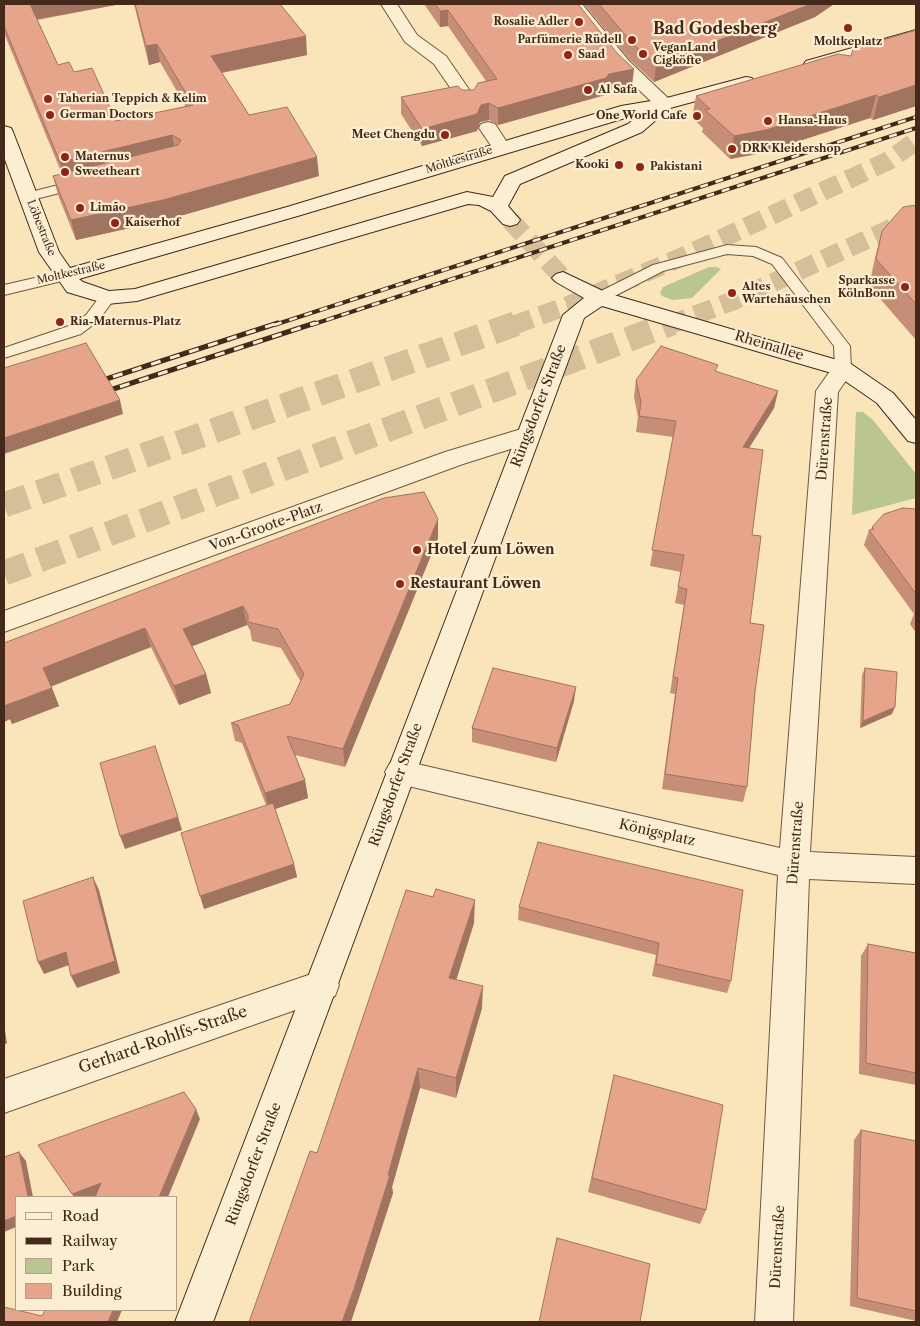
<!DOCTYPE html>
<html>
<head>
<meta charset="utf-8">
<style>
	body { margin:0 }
	#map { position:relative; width:920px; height:1326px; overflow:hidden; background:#f9e5b9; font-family:"Libre Caslon Text",serif }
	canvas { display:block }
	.frame { position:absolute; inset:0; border:5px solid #44281a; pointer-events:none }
	.legend { position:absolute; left:15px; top:1196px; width:162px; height:115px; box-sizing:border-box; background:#fbeed2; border:1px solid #b29f88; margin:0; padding:6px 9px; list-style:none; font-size:15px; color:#44281a }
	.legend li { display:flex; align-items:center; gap:10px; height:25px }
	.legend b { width:25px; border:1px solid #b29f88 }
</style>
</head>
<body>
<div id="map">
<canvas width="920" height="1326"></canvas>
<div class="frame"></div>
<ul class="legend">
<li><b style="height:6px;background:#fbeed2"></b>Road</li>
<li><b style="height:6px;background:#44281a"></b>Railway</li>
<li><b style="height:14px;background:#bbc591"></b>Park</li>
<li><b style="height:14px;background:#e6a48a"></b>Building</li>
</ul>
</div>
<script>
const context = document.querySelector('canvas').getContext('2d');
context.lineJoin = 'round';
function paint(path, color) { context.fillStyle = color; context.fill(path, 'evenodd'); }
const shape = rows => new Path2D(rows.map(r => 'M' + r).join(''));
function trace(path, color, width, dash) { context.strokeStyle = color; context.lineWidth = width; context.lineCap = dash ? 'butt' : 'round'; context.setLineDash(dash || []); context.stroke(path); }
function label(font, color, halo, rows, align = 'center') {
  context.font = font + ' "Libre Caslon Text",serif'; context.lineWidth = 4.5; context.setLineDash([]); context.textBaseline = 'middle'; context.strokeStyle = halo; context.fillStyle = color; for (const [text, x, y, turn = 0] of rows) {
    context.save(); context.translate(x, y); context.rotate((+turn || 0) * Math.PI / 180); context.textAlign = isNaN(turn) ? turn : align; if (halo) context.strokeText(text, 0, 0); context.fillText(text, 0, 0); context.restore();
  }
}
paint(shape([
	[709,267,717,267,721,269,692,298,672,300,662,296,660,293,663,287],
	[856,412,863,412,873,420,916,474,916,498,852,515]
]), '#bbc591');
trace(shape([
	[510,220,563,278]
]), '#d5bf99', 19, [19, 9]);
trace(shape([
	[514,325,567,306,682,257,888,161,916,141],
	[669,325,735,300,916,217]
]), '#d5bf99', 19, [19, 9]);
trace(shape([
	[4,505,518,323],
	[4,573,672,323]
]), '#d5bf99', 25, [25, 12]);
const lane = shape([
	[82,179,89,183,87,186,28,201,21,197,23,194,82,179],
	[727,245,756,247,782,258,850,346,851,369,849,373,837,373,835,369,834,346,772,264,753,256,727,254,663,271,605,301,599,303,591,298,593,295,653,265,727,245],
	[65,271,73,276,70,279,4,295,4,285,65,271],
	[107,293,115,298,98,321,81,334,4,358,4,348,69,326,86,315,101,295,107,293]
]);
const street = shape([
	[381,4,397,4,417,35,446,56,477,101,474,105,462,105,434,64,405,42,381,4],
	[565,4,582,4,629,61,670,100,673,104,670,108,658,108,617,69,565,4],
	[488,122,495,124,510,147,508,151,494,151,492,147,479,128,481,124,488,122],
	[843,362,851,364,854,369,838,392,810,852,916,857,916,884,809,879,793,1322,755,1322,778,875,400,784,390,781,385,772,390,763,400,760,780,848,816,391,835,364,843,362],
	[528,427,536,429,540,435,536,441,463,464,4,632,4,611,445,452,528,427],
	[323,970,335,974,339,985,335,996,4,1113,4,1079,323,970]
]);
const secondary = shape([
	[916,30,916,40,812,70,806,69,803,65,806,61,916,30],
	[746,77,752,78,755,82,752,86,670,108,642,132,520,184,508,206,520,220,517,224,510,226,503,224,491,211,479,205,468,204,137,301,107,304,67,292,39,252,4,157,4,126,11,128,13,132,59,252,70,268,287,207,621,106,663,99,746,77],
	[642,113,628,124,505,176,493,197,467,192,460,194,135,289,109,291,83,282,79,279,301,215,642,113],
	[563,272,607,293,851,364,893,393,916,420,916,443,908,441,877,403,835,374,602,306,584,318,213,1322,175,1322,563,315,584,298,556,282,552,278,556,274,563,272]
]);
trace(lane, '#715742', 2);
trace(street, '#715742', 2);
trace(secondary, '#44281a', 2);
paint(lane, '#fbeed2');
paint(street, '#fbeed2');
paint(secondary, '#fbeed2');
const railFar1 = shape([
	[274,325,916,117],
	[311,325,916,128]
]);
const rail = shape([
	[94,383,278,323],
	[101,393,315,323]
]);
trace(railFar1, '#44281a', 4);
trace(rail, '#44281a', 5);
trace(railFar1, '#fbeed2', 2.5, [8]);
trace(rail, '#fbeed2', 3, [10]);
paint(shape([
	[4,4,121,4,37,20,58,65,74,72,116,121,186,107,160,62,149,65,134,4,280,4,307,55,222,73,249,115,319,176,166,220,76,240,58,195,53,176,62,174,4,33],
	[424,4,578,4,632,86,607,91,605,95,498,125,489,120,480,122,477,131,422,146,401,114,401,97,462,90,474,90,486,81,448,26,440,27],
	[584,4,834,4,815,17,654,82,630,60],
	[916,30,916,106,873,120,870,118,762,153,730,159,702,132,703,128,692,118,696,96,851,56],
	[916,205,916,340,869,286,875,258,882,231],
	[717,372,778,391,774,408,749,448,752,535,750,623,755,692,747,787,743,802,662,789,675,694,670,693,684,605,675,603,681,572,650,566,673,437,636,432,638,417,634,397,636,380],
	[916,509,916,633,910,624,914,614,864,545,869,530,871,530,872,527],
	[438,538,345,767,295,755,305,780,308,798,275,809,294,864,297,877,204,909,266,805,242,743,235,741,231,723,290,704,301,682,281,648,252,641,250,630,247,625,192,646,206,674,211,693,179,705,151,647,51,686,59,706,12,724,10,719,4,722,4,643],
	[865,668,892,714,860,728,862,675],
	[574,701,556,762,472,742,472,728],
	[538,842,731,981,727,993,652,976,656,955,518,920,519,907],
	[474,923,456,980,482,1008,456,1098,420,1088,392,1187,393,1193,357,1304,317,1153],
	[868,944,916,953,916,1085,859,1074,861,956],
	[614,1075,706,1210,700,1224,588,1192],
	[861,1130,916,1141,916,1321,850,1306,854,1140]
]), '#c68d77');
paint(shape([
	[29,4,121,4,33,20],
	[811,4,834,4,815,17,654,82,656,65],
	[448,10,448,26,440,27,440,11],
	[306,36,307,55,214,74,211,56],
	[157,44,160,62,149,65,146,46],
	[634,69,632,86,607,91,605,95,498,125,498,108,609,74],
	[916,85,916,106,873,120,879,97],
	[876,95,870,118,762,153,730,159,734,136],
	[489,103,489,120,480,122,477,131,422,146,422,129,481,105],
	[172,135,176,154,65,182,60,162],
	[317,157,319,176,166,220,76,240,71,220],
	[778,391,774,408,739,464,743,447],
	[120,400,123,414,4,454,4,438],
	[438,519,438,538,345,767,343,749],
	[243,606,247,625,188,648,183,629],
	[145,628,151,647,50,687,43,668],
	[206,674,211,693,179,705,174,686],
	[576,687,574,701,556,762,557,748],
	[52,688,59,706,12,724,10,719,4,722,4,705],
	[895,707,892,714,860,728,863,721],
	[305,780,308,798,269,811,265,793],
	[178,817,182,830,125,849,120,836],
	[294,864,297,877,204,909,200,896],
	[93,877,99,890,120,973,77,988,71,976],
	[475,900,474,923,450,1000,449,978],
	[66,952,72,964,44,974,38,962],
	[483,986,482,1008,456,1098,456,1078],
	[4,1009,5,1017,4,1018],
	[4,1024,7,1043,4,1045],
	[418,1068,420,1088,392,1187,393,1193,351,1322,342,1322,388,1175],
	[196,1109,200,1119,168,1197,159,1197],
	[19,1152,26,1161,33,1197,28,1197],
	[101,1183,107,1192,94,1197,74,1197,72,1194],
	[16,1216,16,1227,4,1232,4,1221],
	[113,1310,122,1310,117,1322,108,1322]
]), '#a17361');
const building = shape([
	[4,4,30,4,58,65,69,62,74,72,92,68,116,121,193,105,157,44,146,46,135,4,280,4,306,36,211,56,249,115,287,107,317,157,163,200,71,220,53,176,178,145,181,140,172,135,60,162,4,26,4,4],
	[435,4,578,4,617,53,634,69,609,74,606,78,498,108,489,103,481,105,477,114,422,129,401,97,458,86,462,90,474,90,478,83,497,79,448,10,440,11,435,4],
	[599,4,811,4,656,65,632,43,599,4],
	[916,30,916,85,879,97,876,95,766,130,734,136,705,110,710,109,696,96,838,54,851,56,853,49,916,30],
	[916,205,916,304,876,259,882,231,903,207,916,205],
	[86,343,120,400,4,438,4,368,86,343],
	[661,346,718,365,715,371,778,391,743,447,763,450,752,535,761,536,750,623,764,625,755,692,747,787,665,774,678,678,673,677,687,589,678,587,684,555,652,550,676,421,639,416,641,402,636,380,661,346],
	[424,492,438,519,343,749,287,736,305,780,265,793,238,725,231,723,290,704,304,674,278,629,248,622,248,615,243,606,183,629,206,674,174,686,145,628,43,668,52,688,4,706,4,643,384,498,424,492],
	[903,508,916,509,916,594,869,530,874,529,872,527,884,514,903,508],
	[493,668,576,687,557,748,472,728,493,668],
	[865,668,897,672,895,707,863,721,865,668],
	[155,746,178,817,120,836,100,763,155,746],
	[273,803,294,864,200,896,181,833,273,803],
	[538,842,743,890,731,981,656,964,659,943,519,907,538,842],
	[93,877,115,961,71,976,66,952,38,962,23,901,93,877],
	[436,889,475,900,449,978,483,986,456,1078,418,1068,388,1175,390,1175,354,1289,342,1322,249,1322,310,1151,317,1153,406,890,433,897,436,889],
	[868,944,916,953,916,1073,866,1063,868,944],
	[614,1075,723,1105,706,1210,592,1178,614,1075],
	[184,1092,196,1109,159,1197,95,1197,101,1183,72,1194,38,1145,184,1092],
	[861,1130,916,1141,916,1311,857,1298,861,1130],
	[19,1152,28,1197,16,1197,16,1216,4,1221,4,1157,19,1152],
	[557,1238,650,1264,640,1322,539,1322,557,1238],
	[4,1307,42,1316,45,1310,113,1310,108,1322,4,1322,4,1307]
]);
paint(building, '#e6a48a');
trace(building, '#a17361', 1);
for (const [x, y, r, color] of [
	[579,22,5,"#8f2418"],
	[848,28,5,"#8f2418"],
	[632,40,5,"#8f2418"],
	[643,54,5,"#8f2418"],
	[568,55,5,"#8f2418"],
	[588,90,5,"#8f2418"],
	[48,99,5,"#8f2418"],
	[50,115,5,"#8f2418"],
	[697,116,5,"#8f2418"],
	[768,121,5,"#8f2418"],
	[445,135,5,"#8f2418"],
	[732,149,5,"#8f2418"],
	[65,157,5,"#8f2418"],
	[619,165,5,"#8f2418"],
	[640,167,5,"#8f2418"],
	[65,172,5,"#8f2418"],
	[80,208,5,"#8f2418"],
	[115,223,5,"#8f2418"],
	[905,287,5,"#8f2418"],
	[732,293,5,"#8f2418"],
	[60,322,5,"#8f2418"],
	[417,550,5,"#8f2418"],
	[400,584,5,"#8f2418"]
]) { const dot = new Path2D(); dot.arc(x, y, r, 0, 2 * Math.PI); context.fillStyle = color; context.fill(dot); trace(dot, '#fbeed2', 2); }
label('bold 11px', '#44281a', '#fbeed2', [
	["Rosalie Adler",569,22,"right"],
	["Parfümerie Rüdell",622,40,"right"],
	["Moltkeplatz",848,42,"center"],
	["VeganLand",653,48],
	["Cigköfte",653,61],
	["Saad",578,55],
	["Al Safa",598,90],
	["Taherian Teppich & Kelim",58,99],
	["German Doctors",60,115],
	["One World Cafe",687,116,"right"],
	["Hansa-Haus",778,121],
	["Meet Chengdu",435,135,"right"],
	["DRK Kleidershop",742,149],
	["Maternus",75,157],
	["Kooki",609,165,"right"],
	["Pakistani",650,167],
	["Sweetheart",75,172],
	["Limão",90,208],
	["Kaiserhof",125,223],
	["Sparkasse",895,281,"right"],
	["KölnBonn",895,294,"right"],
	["Altes",742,287],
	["Wartehäuschen",742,300],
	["Ria-Maternus-Platz",70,322]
], 'left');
label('11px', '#44281a', '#fbeed2', [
	["Moltkestraße",459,160,-17],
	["Löbestraße",41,228,68],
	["Moltkestraße",71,273,-13]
]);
label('14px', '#44281a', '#fbeed2', [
	["Rheinallee",769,346,17],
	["Rüngsdorfer Straße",539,406,-69],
	["Dürenstraße",825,439,-86],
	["Von-Groote-Platz",266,527,-20],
	["Rüngsdorfer Straße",396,785,-70],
	["Königsplatz",657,833,13],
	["Dürenstraße",796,843,-86],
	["Rüngsdorfer Straße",254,1164,-69],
	["Dürenstraße",778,1247,-87]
]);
label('bold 14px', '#44281a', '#fbeed2', [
	["Hotel zum Löwen",427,550],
	["Restaurant Löwen",410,584]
], 'left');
label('bold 16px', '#44281a', '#fbeed2', [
	["Bad Godesberg",715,29]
]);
label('16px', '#44281a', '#fbeed2', [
	["Gerhard-Rohlfs-Straße",163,1040,-19]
]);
</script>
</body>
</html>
